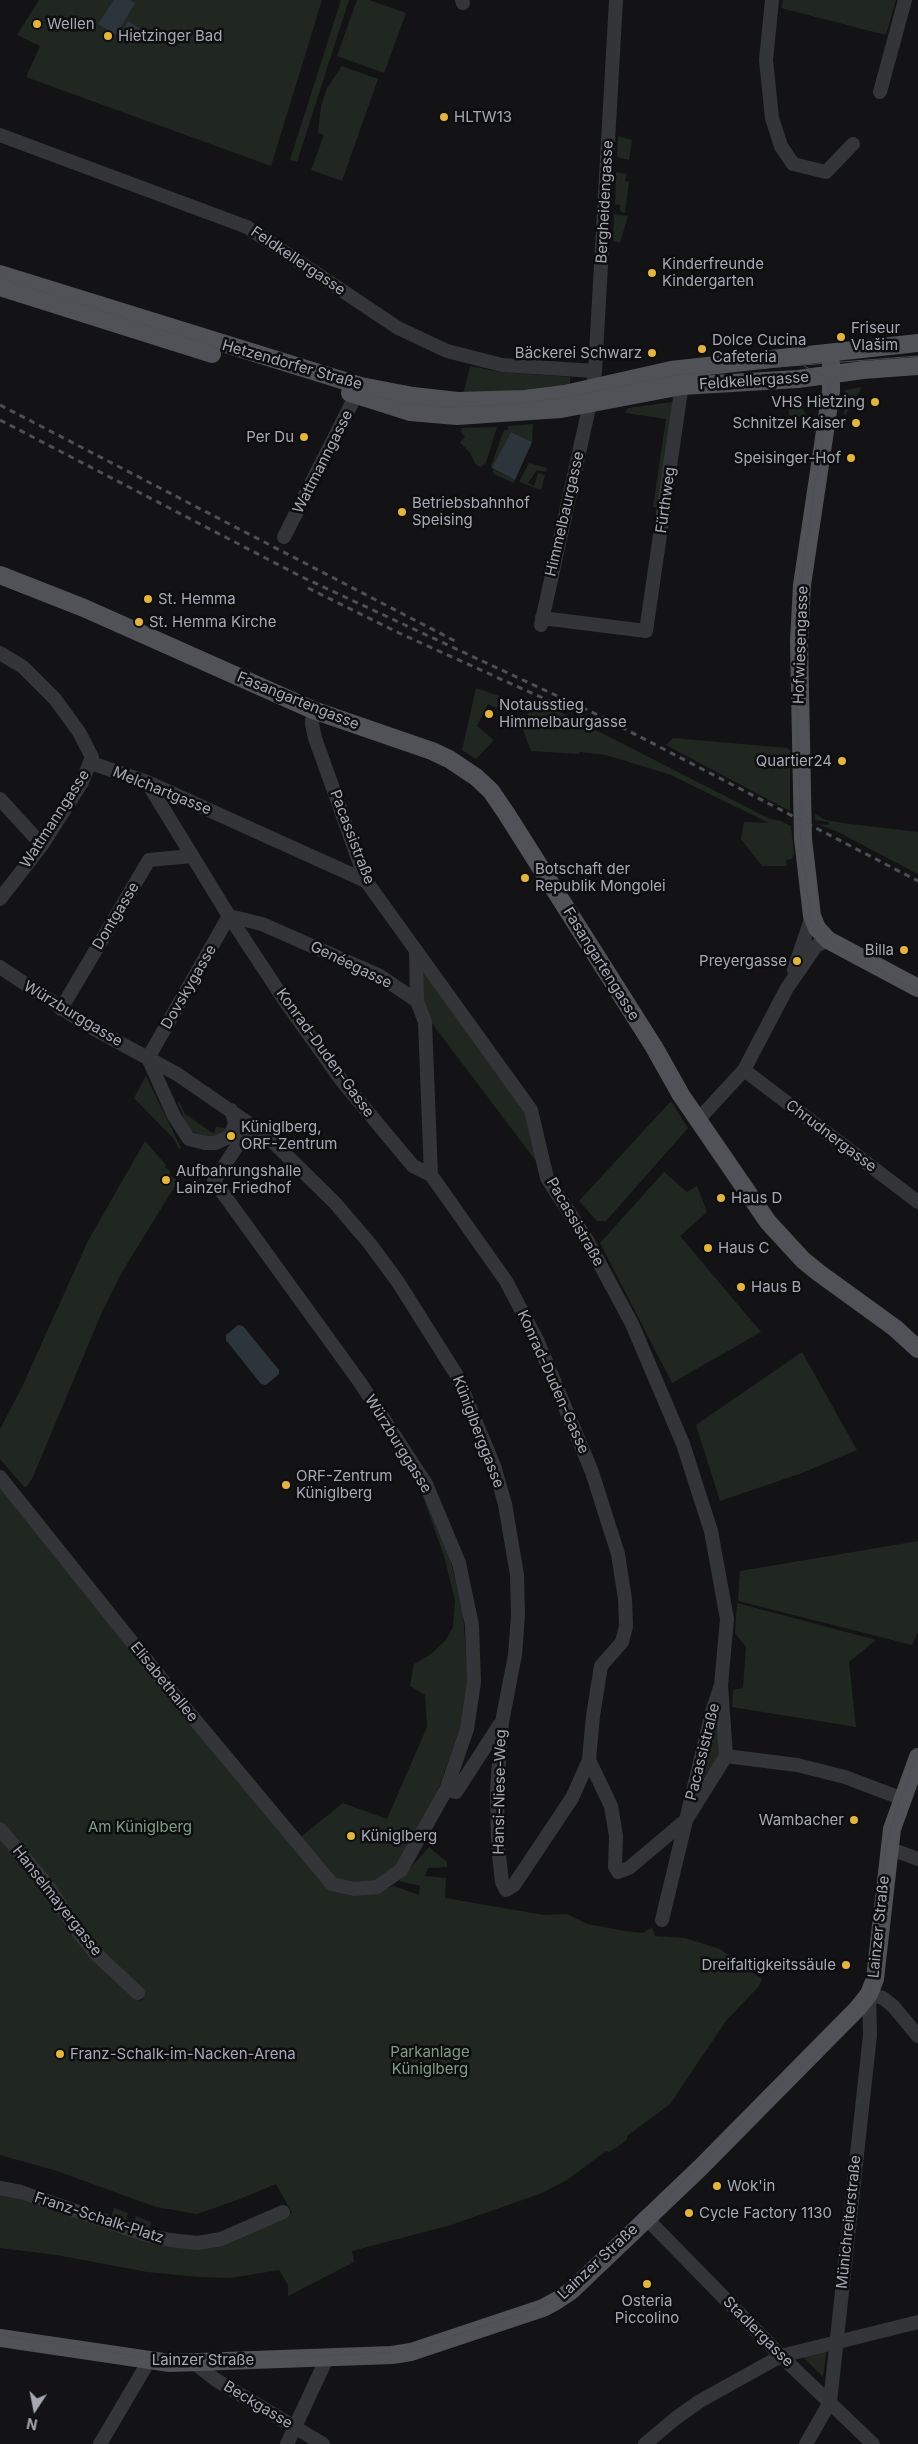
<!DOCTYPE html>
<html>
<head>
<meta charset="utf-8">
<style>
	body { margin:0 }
	#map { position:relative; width:918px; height:2444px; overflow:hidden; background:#131315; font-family:Inter,sans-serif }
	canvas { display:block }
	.north { position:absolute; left:10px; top:2384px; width:50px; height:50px; -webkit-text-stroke:4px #0e0e10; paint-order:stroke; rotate:191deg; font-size:14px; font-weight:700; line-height:20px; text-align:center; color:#a6a9b4 }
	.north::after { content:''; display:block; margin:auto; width:18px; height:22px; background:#a6a9b4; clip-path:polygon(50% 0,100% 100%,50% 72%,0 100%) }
</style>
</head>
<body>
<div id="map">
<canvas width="918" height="2444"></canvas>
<div class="north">N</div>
</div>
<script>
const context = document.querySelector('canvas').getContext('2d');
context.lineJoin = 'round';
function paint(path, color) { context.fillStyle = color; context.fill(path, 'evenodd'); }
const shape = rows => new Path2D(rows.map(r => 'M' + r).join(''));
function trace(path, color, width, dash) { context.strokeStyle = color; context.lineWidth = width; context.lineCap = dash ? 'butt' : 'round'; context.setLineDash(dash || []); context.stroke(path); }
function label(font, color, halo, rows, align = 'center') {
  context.font = font + ' Inter,sans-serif'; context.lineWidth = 5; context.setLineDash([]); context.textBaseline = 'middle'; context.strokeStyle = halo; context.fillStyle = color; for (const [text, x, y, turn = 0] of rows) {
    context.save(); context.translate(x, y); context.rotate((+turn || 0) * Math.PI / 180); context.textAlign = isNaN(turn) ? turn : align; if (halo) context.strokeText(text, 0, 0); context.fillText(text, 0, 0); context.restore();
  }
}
paint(shape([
	[39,0,322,0,271,166,26,77,40,46,17,35],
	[341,0,349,0,297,162,290,160],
	[357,0,369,0,406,13,384,73,337,56],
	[783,0,896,0,886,35,781,8],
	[342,66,378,79,342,181,311,170,324,135,318,133,321,106,327,88],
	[618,136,632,140,629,160,617,157],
	[616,172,627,174,625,181,629,182,625,213,620,211,620,205,615,204],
	[614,214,628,216,620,243,613,241],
	[470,366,500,372,570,377,570,386,523,393,466,394,464,391],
	[862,387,846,414,844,414,845,406,842,406,845,390],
	[789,392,807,415,811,416,810,419,789,415],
	[672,402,674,414,660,508,653,507,666,419,625,413,628,408],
	[533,424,532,442,511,432,492,469,515,480,513,483,494,474,491,466,504,430,508,430,508,426],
	[497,427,486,463,481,467,476,465,470,453,460,442,465,437,461,432,462,428],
	[529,463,547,468,546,472,537,470,528,483,534,486,538,473,545,475,541,490,519,482],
	[476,688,502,697,497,708,488,704,477,726,494,740,476,759,462,750],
	[535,699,770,819,781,821,791,826,794,854,792,859,786,860,787,866,762,866,741,839,744,822,769,823,671,775,606,755,580,752,579,754,531,751,522,727],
	[673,738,787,748,790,750,790,811,666,745],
	[815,814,826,820,842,823,918,832,918,874,836,831,817,824,828,825,829,822,815,820],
	[425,974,521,1104,529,1123,536,1161,431,1022,424,1002,422,976],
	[146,1076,181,1148,179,1149,174,1139,134,1098],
	[177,1101,181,1105,185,1114,211,1132,214,1133,216,1127,226,1128,226,1130,216,1139,196,1134,188,1127],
	[671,1101,688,1128,606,1221,597,1221,579,1201],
	[145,1141,166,1165,165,1167,170,1171,170,1175,178,1181,122,1272,102,1312,32,1479,26,1487,24,1487,0,1459,0,1429,22,1387,88,1241],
	[664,1172,687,1192,697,1186,707,1212,680,1236,761,1332,672,1383,600,1243],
	[802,1352,857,1450,802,1473,720,1501,696,1425],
	[0,1487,326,1884,372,1892,394,1886,419,1895,420,1886,399,1881,429,1847,447,1862,447,1867,428,1868,425,1876,446,1878,445,1898,544,1915,567,1914,587,1924,625,1931,643,1933,652,1927,655,1936,685,1938,720,1949,762,1979,759,1986,726,2021,670,2104,627,2136,627,2139,623,2143,609,2152,606,2151,567,2180,542,2193,451,2225,352,2251,354,2262,288,2296,288,2285,279,2270,231,2278,199,2277,147,2272,57,2255,0,2248,0,2192,109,2222,114,2208,128,2213,124,2226,131,2229,136,2216,151,2222,148,2235,222,2243,292,2213,276,2184,240,2199,197,2214,156,2207,57,2171,0,2155,0,1834,96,1957,141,2001,144,1998,99,1955,0,1827],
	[421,1491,449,1554,463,1614,468,1677,462,1723,438,1790,397,1865,375,1881,352,1886,332,1882,298,1839,343,1803,387,1819,427,1727,425,1695,410,1686,414,1664,431,1654,445,1641,453,1627,455,1601,445,1559],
	[918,1541,918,1632,912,1645,738,1601,740,1571],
	[737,1603,876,1640,849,1662,856,1727,732,1707,733,1690,743,1688,746,1647,735,1633],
	[717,1717,721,1753,701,1781],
	[827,2349,823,2377,803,2357]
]), '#202721');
paint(shape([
	[114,0,130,0,135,3,116,35,98,24],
	[128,21,140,29,131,45,119,37],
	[511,432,532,442,515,480,492,468],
	[238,1325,243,1326,279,1370,279,1374,266,1385,261,1384,226,1340,226,1335]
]), '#2d353c');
trace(shape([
	[462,0,463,3],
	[772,0,766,60,772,118,781,146,793,164,826,172,853,144],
	[880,92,905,0],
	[0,135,247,227,398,328,447,351,502,365,595,371],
	[284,537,360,387],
	[542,618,646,631,683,377],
	[541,625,590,403,595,371,616,0],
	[0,653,23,667,55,699,79,732,92,757,82,782,42,845,0,899],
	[313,710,312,724,315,738,366,881,531,1110,547,1178,587,1240,632,1324,683,1444,711,1531,727,1619,721,1685,712,1712,662,1920],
	[91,763,147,782,366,881],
	[147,782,229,916,285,1001,342,1081,413,1166,431,1175,506,1281,537,1340,592,1472,618,1554,625,1599,626,1626,622,1642,601,1666,593,1716,589,1760],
	[0,799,42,845],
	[416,950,417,1001],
	[0,967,87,1025,177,1074,251,1125,214,1181,359,1381,426,1484,459,1563,472,1625,474,1682,467,1729,446,1790,401,1870,377,1887,354,1889,332,1884,176,1697,0,1477],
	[794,970,812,916],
	[61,1009,149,860,192,856],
	[148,1058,229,916,262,924,380,976,417,1001,425,1022,431,1175],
	[148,1058,174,1116,189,1139,205,1143,215,1143,231,1136,235,1122,231,1110],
	[744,1070,918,1202],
	[698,1120,744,1070,787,988,816,946,828,940],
	[251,1125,270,1139,335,1203,370,1244,398,1282,456,1374,494,1466,505,1504,517,1575,518,1615,515,1655,502,1722,497,1790,498,1846,502,1882,506,1890,514,1885,572,1798,589,1760,611,1806,616,1836,615,1867,618,1872,629,1868,686,1820,726,1756,721,1685],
	[726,1756,797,1765,845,1777,903,1799],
	[446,1790,456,1792,500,1724],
	[0,1829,44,1881,79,1933,97,1955,138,1993],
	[888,1848,918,1859],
	[0,2188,21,2192,143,2234,170,2240,198,2243,221,2239,283,2212],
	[646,2218,781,2356,873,2444],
	[194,2363,216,2380,323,2444],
	[100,2444,149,2361],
	[287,2444,327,2358],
	[645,2444,676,2418,700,2401,781,2356,918,2322],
	[806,2444,830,2402,870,2035,869,1994,883,1998,893,2006,918,2036]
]), '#343539', 14);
trace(shape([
	[0,274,361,386,413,396,458,401,525,399,565,394,671,370,918,343],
	[0,287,212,354],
	[831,363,831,391,802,585,799,641,803,839,812,916,817,928,828,940,918,988],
	[350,393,410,412,457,416,561,409,682,386,798,379,863,370,918,366],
	[0,575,84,608,313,710,432,751,449,759,476,777,491,791,506,813,654,1047,681,1095,768,1222,803,1260,819,1273,895,1328,918,1349],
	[0,2338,170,2363,392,2355,411,2352,543,2308,556,2301,571,2291,700,2168,858,2008,869,1994,875,1979,877,1961,892,1829,918,1757]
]), '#515258', 18);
trace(shape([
	[0,278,339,387,403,403,441,407,490,406,556,399,675,375,918,356],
	[853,363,836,375,829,390,800,587,796,662,801,845,810,914,818,934,828,943,918,991],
	[804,366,823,376,831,392],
	[0,2335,164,2360,388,2353,419,2347,537,2308,557,2298,697,2168,865,1996,871,1984,875,1962,885,1851,891,1826,918,1749]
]), '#4e4f54', 1);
trace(shape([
	[0,405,455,641],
	[0,420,302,577,598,715,918,881],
	[308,588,399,633,598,723]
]), '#4e4f54', 3, [6, 5]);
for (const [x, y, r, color] of [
	[37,24,5,"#e4b53c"],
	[108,36,5,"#e4b53c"],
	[444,117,5,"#e4b53c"],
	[652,273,5,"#e4b53c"],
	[841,337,5,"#e4b53c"],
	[702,349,5,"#e4b53c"],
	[652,353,5,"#e4b53c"],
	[875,402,5,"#e4b53c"],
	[856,423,5,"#e4b53c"],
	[304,437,5,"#e4b53c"],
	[851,458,5,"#e4b53c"],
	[402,512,5,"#e4b53c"],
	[148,599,5,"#e4b53c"],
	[139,622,5,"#e4b53c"],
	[489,714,5,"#e4b53c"],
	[842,761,5,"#e4b53c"],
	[525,878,5,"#e4b53c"],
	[904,950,5,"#e4b53c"],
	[797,961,5,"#e4b53c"],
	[231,1136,5,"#e4b53c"],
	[166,1180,5,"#e4b53c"],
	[721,1198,5,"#e4b53c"],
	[708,1248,5,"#e4b53c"],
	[741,1287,5,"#e4b53c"],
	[286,1485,5,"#e4b53c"],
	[854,1820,5,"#e4b53c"],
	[351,1836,5,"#e4b53c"],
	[846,1965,5,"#e4b53c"],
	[60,2054,5,"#e4b53c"],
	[717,2186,5,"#e4b53c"],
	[689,2213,5,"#e4b53c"],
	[647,2284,5,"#e4b53c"]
]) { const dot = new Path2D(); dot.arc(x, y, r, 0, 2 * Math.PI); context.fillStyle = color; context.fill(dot); trace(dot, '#0e0e10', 2); }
label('15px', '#a6a9b4', '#0e0e10', [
	["Wellen",47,24],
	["Hietzinger Bad",118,36],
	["HLTW13",454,117],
	["Kinderfreunde",662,264],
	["Kindergarten",662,281],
	["Friseur",851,328],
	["Vlašim",851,345],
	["Dolce Cucina",712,340],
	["Cafeteria",712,357],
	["Bäckerei Schwarz",642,353,"right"],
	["VHS Hietzing",865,402,"right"],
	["Schnitzel Kaiser",846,423,"right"],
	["Per Du",294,437,"right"],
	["Speisinger-Hof",841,458,"right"],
	["Betriebsbahnhof",412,503],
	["Speising",412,520],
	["St. Hemma",158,599],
	["St. Hemma Kirche",149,622],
	["Notausstieg",499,705],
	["Himmelbaurgasse",499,722],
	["Quartier24",832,761,"right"],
	["Botschaft der",535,869],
	["Republik Mongolei",535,886],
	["Billa",894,950,"right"],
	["Preyergasse",787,961,"right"],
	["Küniglberg,",241,1127],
	["ORF-Zentrum",241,1144],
	["Aufbahrungshalle",176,1171],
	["Lainzer Friedhof",176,1188],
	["Haus D",731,1198],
	["Haus C",718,1248],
	["Haus B",751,1287],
	["ORF-Zentrum",296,1476],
	["Küniglberg",296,1493],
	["Wambacher",844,1820,"right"],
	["Küniglberg",361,1836],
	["Dreifaltigkeitssäule",836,1965,"right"],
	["Franz-Schalk-im-Nacken-Arena",70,2054],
	["Wok'in",727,2186],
	["Cycle Factory 1130",699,2213],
	["Osteria",647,2301,"center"],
	["Piccolino",647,2318,"center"]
], 'left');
label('15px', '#a6a9b4', '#0e0e10', [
	["Bergheidengasse",605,202,-87],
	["Feldkellergasse",298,261,34],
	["Hetzendorfer Straße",292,365,16],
	["Feldkellergasse",754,381,-4],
	["Wattmanngasse",323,462,-63],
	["Fürthweg",666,500,-82],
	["Himmelbaurgasse",565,514,-77],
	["Hofwiesengasse",801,645,-88],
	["Fasangartengasse",298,701,22],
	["Melchartgasse",162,791,22],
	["Wattmanngasse",55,819,-57],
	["Pacassistraße",352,837,69],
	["Dontgasse",116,916,-59],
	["Fasangartengasse",601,964,58],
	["Genéegasse",351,965,26],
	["Dovskygasse",189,987,-60],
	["Würzburggasse",73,1014,31],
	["Konrad-Duden-Gasse",325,1053,54],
	["Chrudnergasse",831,1136,37],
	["Pacassistraße",575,1222,60],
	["Konrad-Duden-Gasse",553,1382,66],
	["Küniglberggasse",478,1432,69],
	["Würzburggasse",398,1444,58],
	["Elisabethallee",164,1682,51],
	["Pacassistraße",703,1752,-76],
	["Hansi-Niese-Weg",500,1792,-89],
	["Hanselmayergasse",57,1901,52],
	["Lainzer Straße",879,1927,-84],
	["Franz-Schalk-Platz",99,2218,18],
	["Münichreiterstraße",849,2222,-84],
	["Lainzer Straße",598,2262,-43],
	["Stadlergasse",758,2332,45],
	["Lainzer Straße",203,2360],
	["Beckgasse",258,2405,31]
]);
label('15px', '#7e9e82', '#0e0e10', [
	["Am Küniglberg",140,1827],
	["Parkanlage",430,2052],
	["Küniglberg",430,2069]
]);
</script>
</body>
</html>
